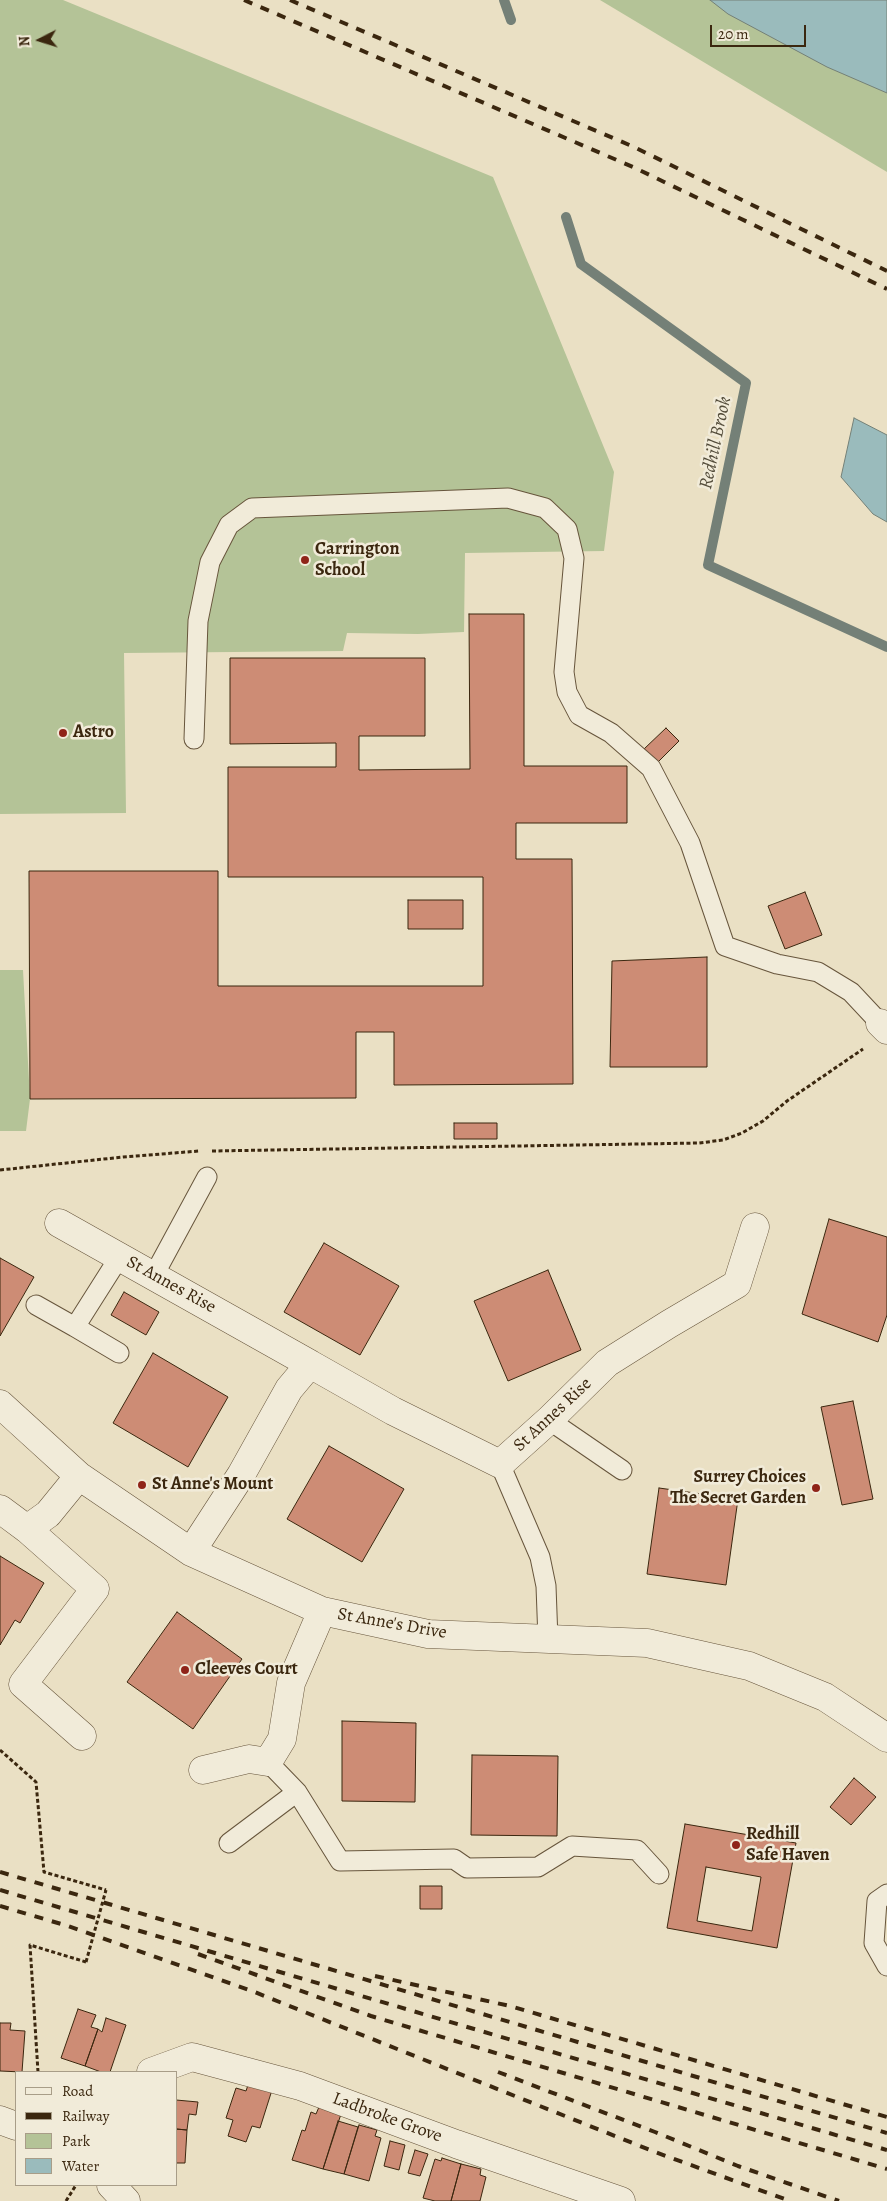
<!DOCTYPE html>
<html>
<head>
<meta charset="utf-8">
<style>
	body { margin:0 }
	#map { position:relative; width:887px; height:2201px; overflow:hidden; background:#eae0c4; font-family:Alegreya,serif }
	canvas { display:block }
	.legend { position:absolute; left:15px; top:2071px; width:162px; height:115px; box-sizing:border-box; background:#f1ebd9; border:1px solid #a89d88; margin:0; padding:6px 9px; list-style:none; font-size:15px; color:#3b270f }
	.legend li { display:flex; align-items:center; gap:10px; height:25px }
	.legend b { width:25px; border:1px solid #a89d88 }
	.north { position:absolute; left:15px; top:15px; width:50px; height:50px; -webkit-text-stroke:4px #f1ebd9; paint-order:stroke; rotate:265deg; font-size:14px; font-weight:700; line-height:20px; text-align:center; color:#3b270f }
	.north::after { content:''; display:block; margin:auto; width:18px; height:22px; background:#3b270f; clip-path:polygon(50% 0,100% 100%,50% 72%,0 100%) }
	.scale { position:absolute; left:710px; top:25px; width:96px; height:22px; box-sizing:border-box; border:2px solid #3b270f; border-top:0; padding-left:6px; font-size:15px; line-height:18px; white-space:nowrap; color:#3b270f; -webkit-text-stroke:4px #f1ebd9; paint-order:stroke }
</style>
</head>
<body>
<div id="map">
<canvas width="887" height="2201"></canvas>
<ul class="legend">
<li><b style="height:6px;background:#f1ebd9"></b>Road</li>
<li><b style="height:6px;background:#3b270f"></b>Railway</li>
<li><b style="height:14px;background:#b4c397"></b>Park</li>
<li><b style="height:14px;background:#9abbbc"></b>Water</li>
</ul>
<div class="north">N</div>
<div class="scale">20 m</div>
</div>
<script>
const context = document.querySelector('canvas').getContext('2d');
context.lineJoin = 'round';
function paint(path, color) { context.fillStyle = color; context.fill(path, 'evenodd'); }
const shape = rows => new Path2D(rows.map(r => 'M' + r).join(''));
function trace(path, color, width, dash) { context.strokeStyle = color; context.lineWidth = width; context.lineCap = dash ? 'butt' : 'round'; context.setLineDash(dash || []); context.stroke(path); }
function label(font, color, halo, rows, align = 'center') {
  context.font = font + ' Alegreya,serif'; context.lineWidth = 5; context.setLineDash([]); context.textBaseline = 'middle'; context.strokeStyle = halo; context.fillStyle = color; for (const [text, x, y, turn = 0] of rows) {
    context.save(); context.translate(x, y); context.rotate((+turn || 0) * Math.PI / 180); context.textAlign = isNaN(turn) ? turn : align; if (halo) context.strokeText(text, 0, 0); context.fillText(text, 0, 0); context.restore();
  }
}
paint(shape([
	[0,0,63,0,493,177,614,472,604,551,465,553,464,632,418,634,347,633,343,651,124,653,126,813,0,814],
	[600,0,887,0,887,172],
	[0,970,23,970,30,1099,26,1131,0,1131]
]), '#b4c397');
const water = shape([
	[710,0,887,0,887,93,827,67,728,14,710,0],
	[854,418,887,435,887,522,873,514,841,477,854,418]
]);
paint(water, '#9abbbc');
trace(water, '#748077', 1);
trace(shape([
	[504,0,511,20],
	[566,217,581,264,746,383,708,565,887,647]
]), '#748077', 10);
const building = shape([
	[469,614,524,614,524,766,627,766,627,823,516,823,516,859,572,859,573,1084,394,1085,394,1032,356,1032,356,1098,30,1099,29,871,218,871,218,986,483,986,483,877,228,877,228,767,336,767,336,743,230,744,230,658,425,658,425,736,359,736,359,770,470,769,469,614],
	[666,728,679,741,657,763,644,749,666,728],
	[805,892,822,935,785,949,768,906,805,892],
	[408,900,463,900,463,929,408,929,408,900],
	[707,957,707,1067,610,1067,612,961,707,957],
	[454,1123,497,1123,497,1139,454,1139,454,1123],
	[829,1219,887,1237,887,1315,878,1342,802,1314,829,1219],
	[324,1243,399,1286,360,1355,284,1312,324,1243],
	[0,1258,34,1277,0,1336,0,1258],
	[548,1270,581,1350,508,1381,474,1301,548,1270],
	[124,1292,159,1312,146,1335,111,1315,124,1292],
	[153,1353,228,1397,188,1467,113,1423,153,1353],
	[853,1401,873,1499,842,1505,821,1407,853,1401],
	[329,1446,404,1489,362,1562,287,1519,329,1446],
	[659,1488,738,1499,726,1585,647,1574,659,1488],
	[0,1556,44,1583,20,1623,15,1620,0,1645,0,1556],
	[177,1612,242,1659,193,1729,127,1682,177,1612],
	[342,1721,416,1723,415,1802,342,1801,342,1721],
	[472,1755,558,1756,557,1836,471,1835,472,1755],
	[854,1778,876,1797,851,1825,830,1807,854,1778],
	[685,1824,796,1843,777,1948,667,1928,685,1824],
	[706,1867,761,1877,752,1931,697,1921,706,1867],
	[420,1886,442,1886,442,1909,420,1909,420,1886],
	[78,2009,96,2015,91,2027,98,2029,85,2066,61,2058,78,2009],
	[106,2018,126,2025,110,2072,101,2072,85,2066,98,2029,102,2032,106,2018],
	[0,2023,11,2023,10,2030,25,2031,22,2072,0,2071,0,2023],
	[249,2082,272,2090,260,2128,252,2126,246,2142,228,2136,233,2120,226,2118,236,2088,246,2091,249,2082],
	[176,2100,198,2102,196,2115,189,2114,187,2130,176,2129,176,2100],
	[319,2107,341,2114,323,2169,292,2160,302,2130,305,2131,311,2112,316,2114,319,2107],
	[338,2121,358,2127,344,2174,323,2169,338,2121],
	[359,2125,377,2130,375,2136,381,2138,369,2181,344,2174,359,2125],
	[176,2129,187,2130,185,2163,176,2163,176,2129],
	[390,2141,405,2145,399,2170,384,2166,390,2141],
	[415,2150,428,2154,420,2176,408,2173,415,2150],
	[442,2158,461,2164,451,2201,435,2201,423,2198,435,2159,441,2161,442,2158],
	[461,2164,481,2169,480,2175,486,2177,480,2201,451,2201,461,2164]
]);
paint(building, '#cd8c75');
trace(building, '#3b270f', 1);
const service = shape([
	[194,739,198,621,210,562,229,525,252,508,508,498,545,508,567,529,574,558,564,672,567,692,579,715,611,733,651,768,690,843,725,946,777,964,818,972,851,992,880,1023],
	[154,1275,207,1177],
	[36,1305,75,1327],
	[119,1353,75,1327,120,1256],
	[549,1420,622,1470],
	[500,1464,540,1557,546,1586,548,1640],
	[268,1762,297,1792,340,1861,454,1859,467,1868,538,1867,572,1846,637,1850,659,1874],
	[229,1843,297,1792],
	[887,1894,877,1901,874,1943,887,1966]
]);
const minor = shape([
	[880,1023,887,1030],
	[59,1223,310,1364],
	[0,1404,79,1476,191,1552,322,1611,428,1634,647,1643,749,1666,825,1697,887,1738],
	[79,1476,48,1514,27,1529,95,1589,23,1684,82,1736],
	[0,1509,27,1529],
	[191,1552,241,1475,289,1389,310,1364,393,1411,500,1464,549,1420,607,1363,669,1324,737,1284,755,1227],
	[203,1770,249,1759,268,1762,282,1739,291,1683,322,1611],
	[151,2072,192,2057,300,2086,456,2144,621,2201],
	[0,2120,16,2126],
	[111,2185,126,2201]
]);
trace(service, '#67553c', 21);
trace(minor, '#67553c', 29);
trace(shape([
	[212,1151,699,1143,723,1140,742,1133,763,1121,787,1101,863,1049],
	[0,1170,123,1157,199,1151],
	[0,1750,36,1782,44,1872,106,1890],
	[38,2072,30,1945,86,1962],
	[66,2201,76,2185]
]), '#3b270f', 3, [4, 2.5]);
trace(service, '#f1ebd9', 19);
trace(minor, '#f1ebd9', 28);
trace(shape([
	[244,0,633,167,887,289],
	[290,0,634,147,887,271],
	[0,1872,887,2133],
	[0,1890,887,2150],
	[0,1906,68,1926,252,1991,655,2152,790,2201],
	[198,1954,371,2016,887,2169],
	[375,1976,510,2006,887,2117],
	[498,2072,655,2132,738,2166,839,2201]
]), '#3b270f', 4, [9, 9]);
trace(shape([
	[86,1962,106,1890]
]), '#3b270f', 3, [4, 2.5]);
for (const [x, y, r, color] of [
	[305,560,5,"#8f2418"],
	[63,733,5,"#8f2418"],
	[142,1485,5,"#8f2418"],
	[816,1488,5,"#8f2418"],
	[185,1670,5,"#8f2418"],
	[736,1845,5,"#8f2418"]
]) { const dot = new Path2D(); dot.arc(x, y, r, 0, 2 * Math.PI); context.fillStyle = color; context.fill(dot); trace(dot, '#f1ebd9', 2); }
label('bold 18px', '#3b270f', '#f1ebd9', [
	["Carrington",315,550],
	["School",315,571],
	["Astro",73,733],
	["Surrey Choices",806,1478,"right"],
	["The Secret Garden",806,1499,"right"],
	["St Anne's Mount",152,1485],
	["Cleeves Court",195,1670],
	["Redhill",746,1835],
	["Safe Haven",746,1856]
], 'left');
label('18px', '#3b270f', '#f1ebd9', [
	["St Annes Rise",171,1285,29],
	["St Annes Rise",553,1415,-43],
	["St Anne's Drive",392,1624,10],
	["Ladbroke Grove",387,2118,20]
]);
label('italic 19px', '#534c3a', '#f1ebd9', [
	["Redhill Brook",716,443,-78]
]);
</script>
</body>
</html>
